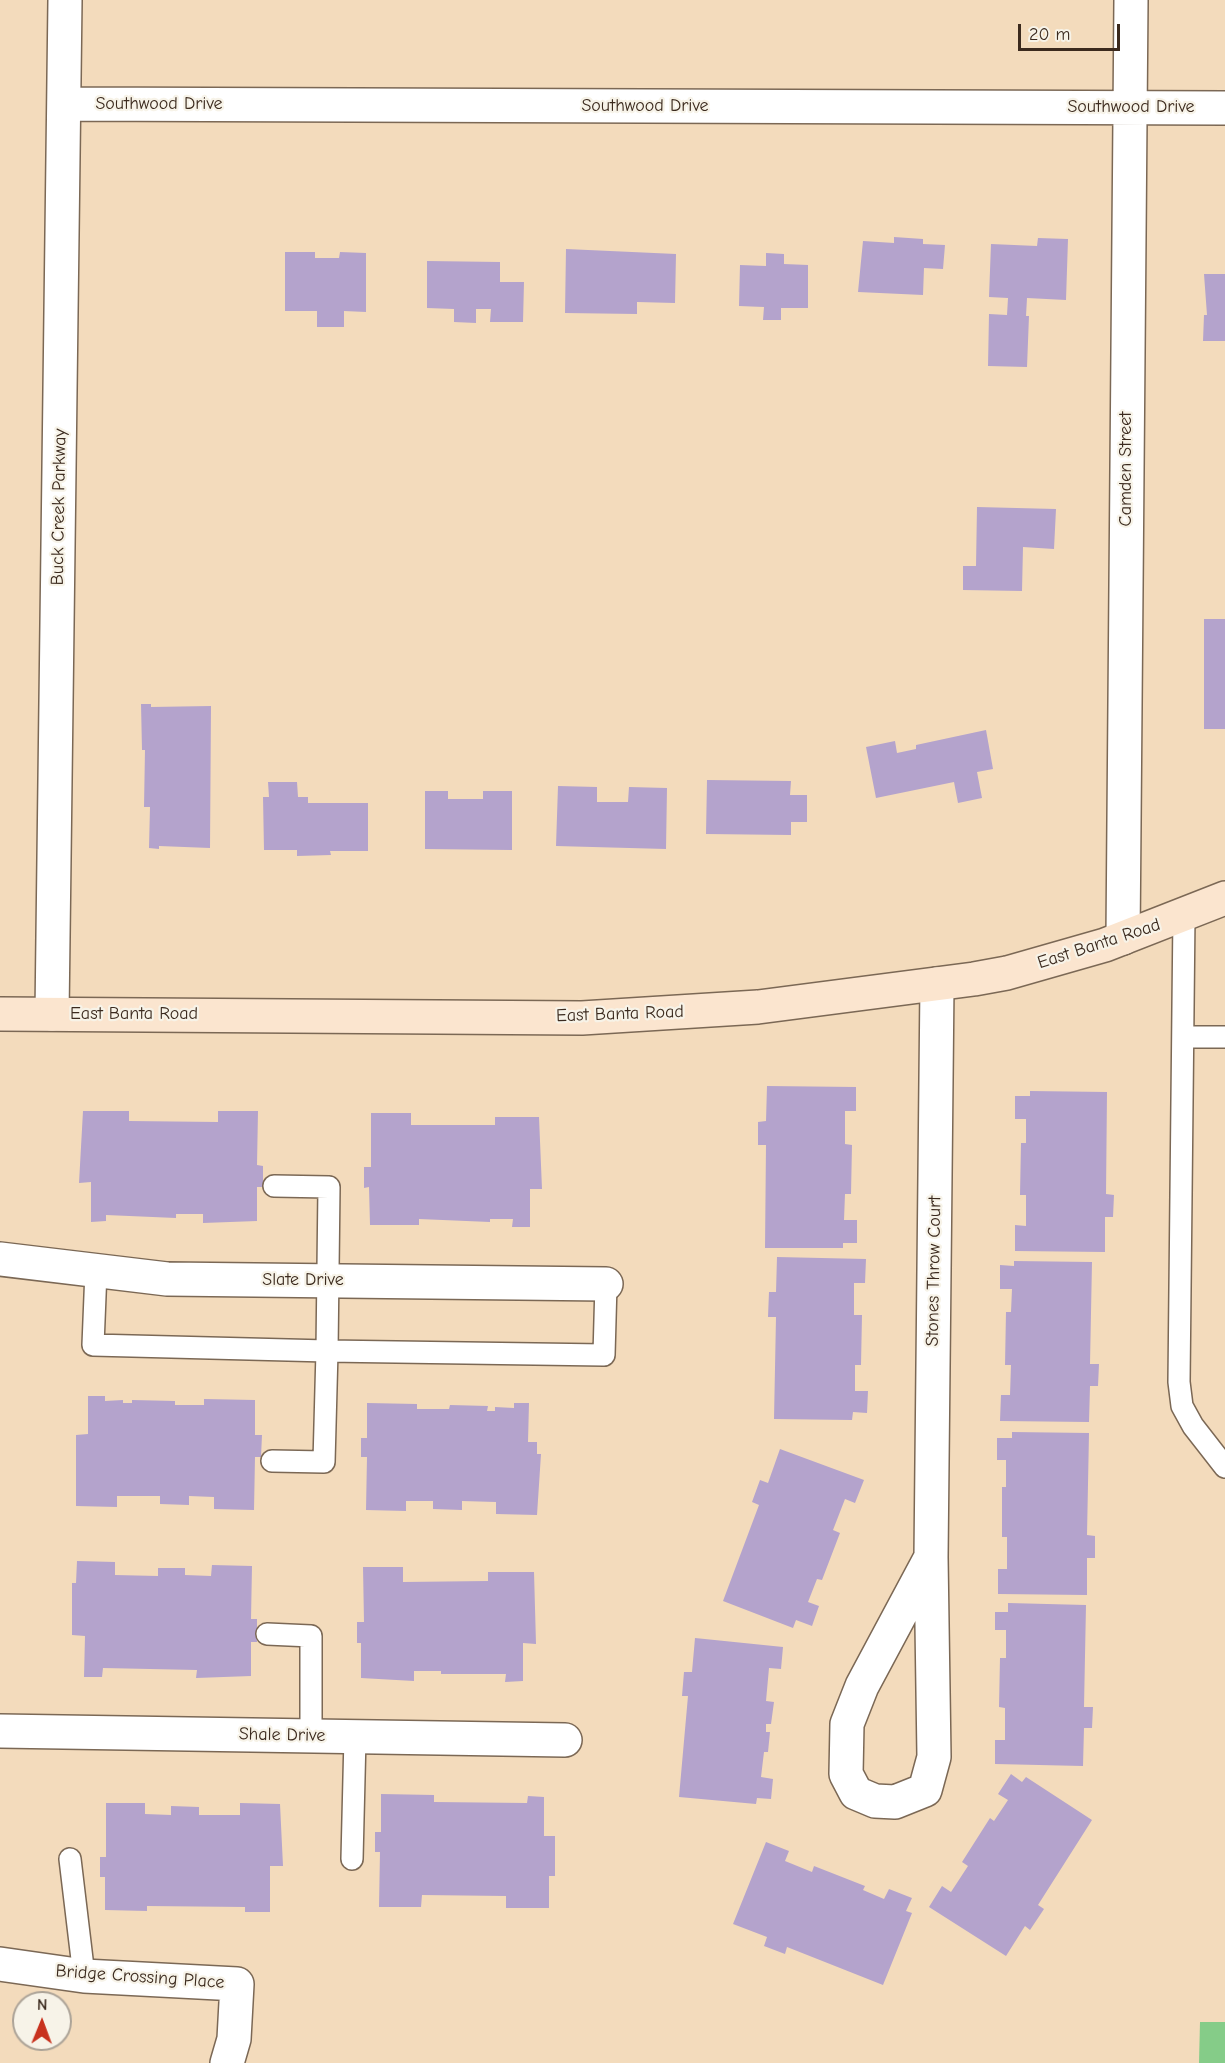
<!DOCTYPE html>
<html>
<head>
<meta charset="utf-8">
<style>
	body { margin:0 }
	#map { position:relative; width:1225px; height:2063px; overflow:hidden; background:#f3dbbc; font-family:"Comic Neue",sans-serif }
	canvas { display:block }
	.north { position:absolute; left:12px; top:1991px; width:60px; height:60px; box-sizing:border-box; background:#f7f3e8; border:2px solid #aca397; border-radius:50%; rotate:1deg; font-size:16px; font-weight:700; line-height:24px; text-align:center; color:#3b2a1e }
	.north::after { content:''; display:block; margin:auto; width:21px; height:27px; background:#c8321e; clip-path:polygon(50% 0,100% 100%,50% 72%,0 100%) }
	.scale { position:absolute; left:1018px; top:24px; width:102px; height:27px; box-sizing:border-box; border:3px solid #3b2a1e; border-top:0; padding-left:8px; font-size:18px; line-height:21px; white-space:nowrap; color:#3b2a1e; -webkit-text-stroke:4px #f7f3e8; paint-order:stroke }
</style>
</head>
<body>
<div id="map">
<canvas width="1225" height="2063"></canvas>
<div class="north">N</div>
<div class="scale">20 m</div>
</div>
<script>
const context = document.querySelector('canvas').getContext('2d');
context.lineJoin = 'round';
function paint(path, color) { context.fillStyle = color; context.fill(path, 'evenodd'); }
const shape = rows => new Path2D(rows.map(r => 'M' + r).join(''));
function trace(path, color, width, dash) { context.strokeStyle = color; context.lineWidth = width; context.lineCap = dash ? 'butt' : 'round'; context.setLineDash(dash || []); context.stroke(path); }
function label(font, color, halo, rows, align = 'center') {
  context.font = font + ' "Comic Neue",sans-serif'; context.lineWidth = 4.5; context.setLineDash([]); context.textBaseline = 'middle'; context.strokeStyle = halo; context.fillStyle = color; for (const [text, x, y, turn = 0] of rows) {
    context.save(); context.translate(x, y); context.rotate((+turn || 0) * Math.PI / 180); context.textAlign = isNaN(turn) ? turn : align; if (halo) context.strokeText(text, 0, 0); context.fillText(text, 0, 0); context.restore();
  }
}
paint(shape([
	[1200,2022,1225,2022,1225,2063,1199,2063]
]), '#85cc88');
paint(shape([
	[894,237,923,239,923,244,945,245,943,269,924,268,923,295,858,292,863,241,894,243],
	[1038,238,1068,239,1066,300,1027,298,1026,316,1029,316,1027,367,988,366,989,314,1007,315,1008,298,989,297,991,244,1037,246],
	[566,249,676,254,675,303,637,302,637,314,565,313],
	[285,252,315,252,315,258,339,258,340,252,366,253,366,312,344,311,344,327,317,327,317,311,285,311],
	[766,253,784,254,784,264,808,265,808,308,781,308,781,320,763,320,764,307,739,306,740,265,766,266],
	[427,261,500,262,500,282,524,282,523,322,490,322,491,309,476,309,476,323,454,322,454,309,427,308],
	[1204,274,1225,274,1225,341,1203,341,1204,315,1207,315],
	[977,507,1056,509,1054,549,1023,547,1022,591,963,590,963,566,976,566],
	[1204,619,1225,619,1225,729,1204,729],
	[141,704,151,704,151,707,211,706,210,848,159,846,159,849,149,848,150,807,144,807,145,750,142,750],
	[986,730,993,769,977,772,982,798,958,803,954,782,876,798,866,747,895,741,897,753,916,749,916,745],
	[707,780,791,781,790,795,807,795,807,822,791,822,791,835,706,834],
	[268,782,297,782,298,797,308,797,308,803,368,803,368,851,330,851,331,855,297,856,297,850,264,850,263,797,269,797],
	[558,786,597,787,597,802,628,802,629,787,667,788,666,849,556,846],
	[425,791,448,791,448,799,483,799,483,791,512,791,512,850,425,849],
	[767,1086,856,1087,856,1111,845,1111,845,1144,852,1145,851,1194,845,1194,844,1220,857,1220,857,1243,843,1243,843,1248,765,1248,766,1145,758,1145,758,1122,766,1121],
	[1030,1091,1107,1092,1106,1194,1114,1195,1113,1217,1105,1217,1105,1252,1015,1251,1015,1225,1026,1226,1026,1195,1020,1195,1021,1143,1026,1143,1026,1119,1015,1119,1015,1096,1030,1096],
	[83,1111,129,1111,129,1121,218,1122,218,1111,258,1111,257,1165,263,1166,263,1187,257,1187,257,1221,203,1223,203,1214,176,1214,176,1218,106,1215,106,1221,91,1222,91,1182,79,1183],
	[371,1113,411,1113,411,1125,495,1125,495,1117,539,1117,542,1189,530,1189,530,1227,512,1227,513,1219,490,1219,490,1222,419,1219,419,1225,370,1225,369,1187,364,1188,364,1167,371,1167],
	[777,1257,866,1259,865,1283,854,1283,854,1315,862,1315,861,1365,855,1365,855,1391,868,1391,867,1413,853,1412,852,1420,774,1419,776,1317,768,1317,769,1292,776,1292],
	[1014,1261,1092,1262,1090,1364,1099,1364,1098,1386,1090,1386,1089,1422,1000,1421,1001,1395,1010,1395,1011,1365,1005,1365,1006,1312,1011,1312,1012,1289,1000,1289,1000,1265,1014,1266],
	[88,1396,105,1396,105,1401,123,1400,123,1403,132,1403,132,1400,175,1401,175,1405,204,1405,204,1399,255,1400,255,1435,262,1435,261,1457,255,1457,254,1510,214,1509,214,1497,189,1496,189,1505,160,1504,160,1496,117,1496,117,1507,76,1506,76,1435,88,1434],
	[367,1403,417,1404,417,1409,449,1409,450,1405,488,1406,487,1411,495,1411,495,1407,514,1408,514,1403,529,1403,528,1442,537,1442,537,1454,541,1454,537,1515,496,1514,496,1502,462,1501,462,1510,433,1509,433,1501,406,1501,406,1511,366,1510,367,1457,361,1457,361,1438,367,1438],
	[1012,1432,1089,1433,1087,1535,1095,1536,1095,1558,1087,1558,1087,1595,998,1594,998,1569,1007,1569,1007,1537,1002,1537,1002,1487,1006,1487,1006,1460,997,1460,997,1438,1012,1438],
	[780,1449,864,1480,855,1503,845,1499,833,1530,840,1533,822,1580,817,1579,808,1602,819,1606,812,1626,796,1620,793,1628,723,1601,759,1505,752,1502,760,1480,768,1483],
	[77,1561,115,1562,115,1575,158,1576,158,1568,185,1568,185,1575,211,1576,212,1565,252,1566,251,1619,257,1619,257,1642,251,1642,251,1676,196,1678,197,1670,103,1668,102,1677,84,1677,85,1636,72,1635,72,1583,76,1583],
	[363,1567,403,1567,403,1582,488,1581,488,1572,534,1572,536,1644,523,1643,523,1681,505,1682,506,1674,441,1674,441,1671,414,1671,414,1681,361,1678,361,1643,357,1643,357,1622,364,1622],
	[1008,1603,1086,1605,1084,1707,1093,1707,1092,1728,1084,1728,1083,1766,995,1764,995,1740,1005,1740,1005,1708,999,1707,1000,1658,1006,1658,1006,1630,995,1630,995,1612,1008,1612],
	[695,1638,783,1647,781,1669,769,1668,766,1701,774,1702,771,1724,766,1724,766,1732,770,1732,768,1752,764,1752,761,1777,773,1779,771,1799,757,1798,756,1804,679,1797,688,1696,682,1696,684,1672,692,1672],
	[1011,1774,1022,1782,1026,1777,1092,1820,1038,1905,1044,1909,1030,1930,1025,1926,1006,1956,929,1907,942,1886,951,1892,968,1866,962,1862,990,1818,994,1821,1008,1800,998,1794],
	[381,1794,434,1795,434,1802,527,1803,528,1796,544,1797,544,1836,555,1836,555,1876,549,1876,549,1908,506,1908,506,1896,422,1895,421,1907,379,1907,380,1852,375,1852,375,1832,381,1832],
	[106,1803,145,1803,145,1814,171,1815,171,1806,199,1807,199,1815,240,1815,240,1803,280,1804,283,1866,270,1866,270,1912,245,1912,245,1907,147,1906,147,1911,105,1910,105,1877,100,1877,100,1857,106,1857],
	[766,1842,789,1851,785,1861,812,1872,814,1866,865,1886,863,1890,884,1899,889,1889,912,1898,906,1911,912,1913,883,1985,787,1947,785,1954,764,1946,767,1937,733,1924]
]), '#b4a3cc');
const lane = shape([
	[1184,914,1179,1382,1182,1406,1193,1426,1225,1467],
	[1183,1037,1225,1037],
	[96,1271,93,1345,327,1351,329,1187,274,1186],
	[272,1461,324,1462,327,1351,604,1355,606,1284],
	[267,1634,311,1636,311,1736],
	[70,1859,84,1976],
	[352,1859,355,1737]
]);
const street = shape([
	[64,104,1225,108],
	[1123,938,1131,0],
	[52,1014,65,0],
	[0,1259,167,1279,606,1284],
	[931,1557,934,1757,925,1790,895,1802,875,1801,856,1793,846,1774,847,1724,862,1686,931,1557,937,984],
	[0,1731,565,1740],
	[0,1964,84,1976,237,1984,234,2039,227,2063]
]);
const secondary = shape([
	[0,1014,582,1018,758,1007,974,979,1007,973,1105,945,1225,898]
]);
trace(lane, '#7b6855', 24);
trace(street, '#7b6855', 36);
trace(secondary, '#7b6855', 36);
trace(lane, '#fff', 21);
trace(street, '#fff', 33);
trace(secondary, '#fbe5cf', 33);
label('18px', '#3b2a1e', '#f7f3e8', [
	["Southwood Drive",159,104],
	["Southwood Drive",645,106],
	["Southwood Drive",1131,107],
	["Camden Street",1126,469,-90],
	["Buck Creek Parkway",59,507,-89],
	["East Banta Road",1099,944,-18],
	["East Banta Road",134,1014],
	["East Banta Road",620,1014,-2],
	["Stones Throw Court",934,1271,-89],
	["Slate Drive",303,1280],
	["Shale Drive",282,1735,1],
	["Bridge Crossing Place",140,1977,4]
]);
</script>
</body>
</html>
